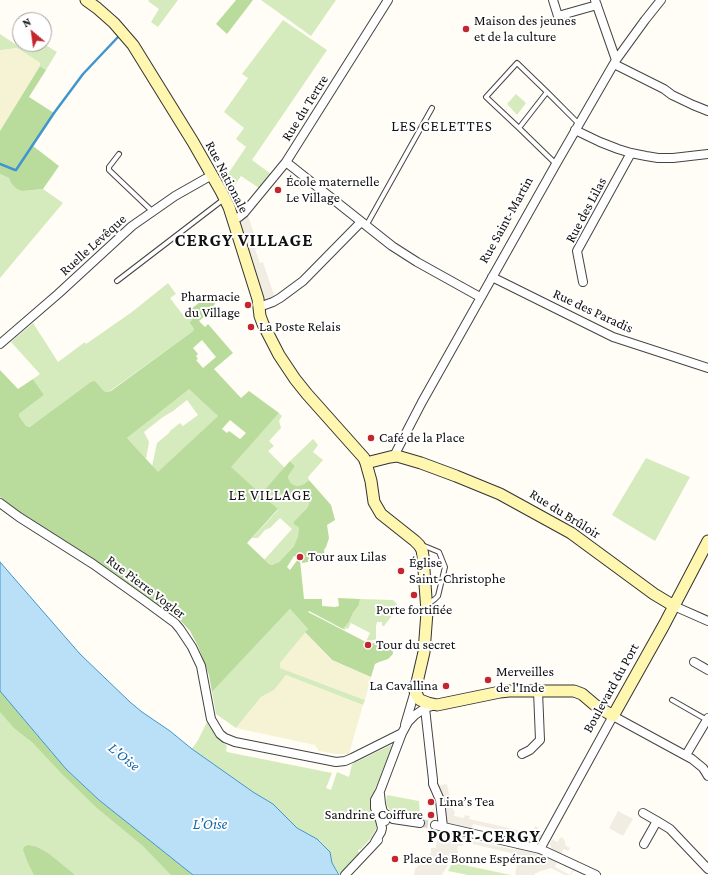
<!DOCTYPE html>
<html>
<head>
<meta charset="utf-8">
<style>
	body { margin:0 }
	#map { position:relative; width:708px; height:875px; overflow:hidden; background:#fffdf5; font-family:"Crimson Pro",serif }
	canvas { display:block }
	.north { position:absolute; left:12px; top:12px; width:40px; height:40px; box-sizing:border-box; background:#fff; border:1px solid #a0a0a0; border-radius:50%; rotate:331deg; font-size:11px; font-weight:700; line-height:16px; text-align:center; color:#111 }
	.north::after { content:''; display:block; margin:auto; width:14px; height:18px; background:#c4262e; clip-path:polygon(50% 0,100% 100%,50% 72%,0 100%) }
</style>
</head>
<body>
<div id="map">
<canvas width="708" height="875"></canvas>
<div class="north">N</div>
</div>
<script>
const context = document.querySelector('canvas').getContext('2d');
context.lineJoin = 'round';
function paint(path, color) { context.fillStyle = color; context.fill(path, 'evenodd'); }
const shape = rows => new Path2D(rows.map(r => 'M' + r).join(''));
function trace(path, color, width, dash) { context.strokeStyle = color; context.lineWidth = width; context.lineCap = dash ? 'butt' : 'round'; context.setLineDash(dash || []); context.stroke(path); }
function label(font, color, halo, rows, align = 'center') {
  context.font = font + ' "Crimson Pro",serif'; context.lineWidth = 4; context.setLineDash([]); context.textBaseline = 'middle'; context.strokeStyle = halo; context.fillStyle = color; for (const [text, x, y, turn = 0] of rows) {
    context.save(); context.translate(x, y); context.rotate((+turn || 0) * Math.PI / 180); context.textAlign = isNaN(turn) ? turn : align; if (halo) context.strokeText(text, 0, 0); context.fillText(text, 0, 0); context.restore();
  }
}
paint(shape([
	[17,48,39,62,40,63,40,66,0,131,0,50,1,50],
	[305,632,331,660,371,677,365,700,280,668,280,663],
	[286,675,363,705,349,754,336,754,319,751,315,745,236,728,261,697,274,690]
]), '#f6f3d4');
paint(shape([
	[149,0,178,0,158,27,151,22,159,9,148,1],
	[261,0,336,0,311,36],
	[283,20,327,50,252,160,271,174,259,188,241,176,228,195,222,183,246,147,236,139,244,128,224,112,248,78,242,74],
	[0,34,26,51,31,44,44,44,57,52,46,70,40,66,40,63,39,62,17,48,1,50,0,50],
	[516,94,526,103,517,115,507,104],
	[0,174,9,178,11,183,23,191,43,189,63,203,0,278],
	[168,283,176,294,170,298,183,315,186,313,192,320,189,322,194,329,193,331,110,391,107,392,104,391,96,382,30,427,26,426,19,416,19,414,44,395,33,379,40,374,11,342,33,323,58,362,85,342,86,344,132,312],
	[189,388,218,416,158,473,152,466,157,443,169,433,170,431,180,423,183,426,198,415,187,400,173,411,163,417,144,432,149,442,146,459,127,438],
	[279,413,282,416,279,421,281,428,269,441,274,446,268,451,285,468,261,494,230,467],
	[313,439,318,445,313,452,323,460,308,477,309,480,304,484,298,486,294,485,291,483,288,478,288,475,295,466,290,461],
	[646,458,690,477,655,541,612,515],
	[275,492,279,493,289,497,302,497,306,498,308,501,309,504,307,508,294,523,299,528,299,537,294,546,279,562,272,565,269,564,264,560,292,529,280,518,270,528,265,530,258,538,252,538,278,510,266,499,270,494],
	[360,599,393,600,397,604,397,609,384,626,382,626,382,622,377,622,376,626,376,640,366,641,370,633,351,623,348,629,346,628,345,630,343,629,349,622,353,613,359,605],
	[290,609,308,629,280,663,280,668,365,700,363,705,286,675,274,690,261,697,236,728,216,714,212,692],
	[0,691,66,769,99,800,193,875,0,875],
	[207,722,212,727,217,737,227,746,226,750,227,752,332,773,326,788,331,790,337,772,349,777,352,764,391,745,392,746,379,780,374,791,375,792,372,804,370,804,371,810,376,822,376,829,371,838,360,850,359,849,358,851,360,854,340,875,332,863,330,852,320,841,297,828,273,804,253,792,192,749,198,740],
	[387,795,419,801,420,816,409,815,397,814,393,812,388,808,386,802],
	[452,863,459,864,511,875,468,875,448,871]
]), '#d5ebbd');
paint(shape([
	[236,0,253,0,227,34,216,24],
	[40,66,46,70,29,97,54,113,33,146,59,166,43,189,23,191,17,189,11,183,9,178,0,174,0,131],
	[205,298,207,301,211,299,215,303,213,309,199,321,205,327,208,324,233,353,214,369,241,398,249,391,279,413,231,467,261,494,290,461,295,466,288,476,288,478,291,483,294,485,298,486,304,484,309,480,331,505,335,520,327,525,329,538,326,547,324,550,325,559,302,563,302,560,304,557,303,554,300,553,297,555,297,557,294,556,287,567,290,570,298,559,300,560,304,599,322,599,322,606,335,607,339,606,338,598,360,599,359,605,353,613,349,622,343,629,309,611,308,612,366,642,365,646,367,649,370,649,372,647,372,643,384,642,384,645,392,644,393,654,388,659,379,662,375,664,371,677,332,660,305,632,308,629,290,609,212,692,209,675,198,646,190,631,180,620,159,607,117,575,78,549,26,517,0,497,0,370,18,389,33,379,44,395,19,414,19,416,26,426,30,427,91,382,94,381,96,382,104,391,107,392,111,391,193,331,194,329,189,322,192,320,186,313],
	[202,340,216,357,203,368,196,360,198,359,196,356,198,354,193,348],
	[189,389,218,416,158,472,127,438],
	[230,420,246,433,240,439,229,431,227,433,222,429],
	[275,493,279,493,289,497,302,497,306,498,308,501,309,504,307,508,293,523,299,528,298,537,294,546,279,562,272,565,269,564,247,543,278,509,266,499,270,494],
	[0,691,66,769,99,800,193,875,171,875,143,846,97,808,62,774,32,742,14,728,0,712],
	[28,845,37,847,48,853,75,875,34,875,28,863,23,850,24,847]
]), '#b9dc9c');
paint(shape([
	[247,213,259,248,255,249,260,263,263,262,275,298,267,301,261,298,239,226,240,222],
	[447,784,452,808,455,812,454,816,464,818,465,815,470,816,469,819,527,832,534,829,535,826,539,828,537,832,543,835,539,840,534,843,530,843,520,840,521,835,473,824,471,830,448,827,445,823,436,786],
	[618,811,633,819,623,836,609,828],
	[434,829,465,836,465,839,516,850,516,847,538,853,557,862,555,867,570,875,573,869,574,870,571,875,565,875,551,868,538,872,538,873,535,873,535,875,515,875,518,859,515,854,464,842,463,846,458,846,457,850,458,851,458,853,456,853,455,858,460,859,459,864,449,863,442,875,414,875,415,869,431,853,431,848,436,848,437,838,433,837],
	[561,837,564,839,566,846,570,848,568,851,564,849,561,854,552,849,550,844,552,839,557,842]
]), '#f1ede2');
const water = shape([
	[0,562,80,654,130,702,142,712,170,731,192,749,253,792,273,804,297,828,317,839,330,852,332,863,339,875,193,875,99,800,66,769,0,691,0,562]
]);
paint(water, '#b9e0f7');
trace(water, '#3f96cf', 1);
trace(shape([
	[0,164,15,170,16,170,54,113,83,74,118,37]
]), '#3f96cf', 2.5);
trace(shape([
	[420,823,435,825]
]), '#dbdad3', 8, [8, 4]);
const lane = shape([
	[519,128,547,92],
	[119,154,109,167,109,170,152,211],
	[556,164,519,128,486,97,517,63,547,92,579,124],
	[366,226,432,108],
	[117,281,224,199],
	[422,545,439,552,445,567,438,596,435,599,428,604],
	[672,700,707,720]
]);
const street = shape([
	[553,0,558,16,597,5],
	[595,0,616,60],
	[614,64,664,89,672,95,693,105,708,111],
	[575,130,600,142,618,149,631,153,646,156,658,158,673,158,708,154],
	[286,162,392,246,417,262,480,297],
	[233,219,239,217,244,213,286,162,388,0],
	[492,277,613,337,708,368],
	[583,282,577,251,631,153],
	[259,307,273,302,280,298,303,281,361,222],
	[0,344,58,294,132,226,175,196,212,175],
	[394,456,422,402,556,164,616,60,645,20,661,0],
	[0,503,19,517,93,564,145,601,175,623,180,629,192,647,201,666,211,719,220,734,225,738,235,742,336,762,345,761,352,758,402,733],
	[674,606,708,621],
	[694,662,708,670],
	[425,708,433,780,433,784,440,800,443,827],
	[405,725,415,691],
	[522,754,530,750,540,740,538,691],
	[686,755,708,718],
	[380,794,381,804,385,821],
	[383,812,390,817,393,819,420,823],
	[643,813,657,821],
	[435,825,540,849,596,875],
	[375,842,381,832,382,828,380,820,375,808,375,800,380,791,402,733,408,722,415,715,425,708,436,705],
	[644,844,657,821,670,829,708,869],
	[540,849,613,716,692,759,703,768,708,776],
	[345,875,378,840]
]);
const secondary = shape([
	[86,0,97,8,114,23,133,45,193,142,221,191,229,207,236,229,258,299,260,316,263,324,279,355,295,379,307,394,364,458,366,463,371,481,374,502,381,514,415,541,419,545,422,550,423,556,427,612,424,652,415,691,418,697,420,700,428,703,437,705,500,692,509,691,574,691,582,694,595,705,613,716,664,625,708,541],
	[366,463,390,457,397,456,421,463,456,476,500,494,571,533,654,594,674,606]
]);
trace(lane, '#444', 6);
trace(street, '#444', 10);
trace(secondary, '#333', 13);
trace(lane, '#fff', 4);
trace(street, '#fff', 8);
trace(secondary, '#fff6b0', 11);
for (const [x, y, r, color] of [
	[466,29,4,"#c4262e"],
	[278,190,4,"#c4262e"],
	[248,305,4,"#c4262e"],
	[251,327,4,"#c4262e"],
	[371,438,4,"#c4262e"],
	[300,557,4,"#c4262e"],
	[401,571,4,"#c4262e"],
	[414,595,4,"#c4262e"],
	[368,645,4,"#c4262e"],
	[488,680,4,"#c4262e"],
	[446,686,4,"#c4262e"],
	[431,802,4,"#c4262e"],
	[431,815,4,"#c4262e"],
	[395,859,4,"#c4262e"]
]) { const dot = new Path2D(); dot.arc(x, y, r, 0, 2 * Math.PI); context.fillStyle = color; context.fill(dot); trace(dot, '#fff', 1.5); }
label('14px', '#111', '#fff', [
	["Maison des jeunes",474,21],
	["et de la culture",474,37],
	["École maternelle",286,182],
	["Le Village",286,198],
	["Pharmacie",240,297,"right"],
	["du Village",240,313,"right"],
	["La Poste Relais",259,327],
	["Café de la Place",379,438],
	["Tour aux Lilas",308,557],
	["Église",409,563],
	["Saint-Christophe",409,579],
	["Porte fortifiée",414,610,"center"],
	["Tour du secret",376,645],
	["Merveilles",496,672],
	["de l'Inde",496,688],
	["La Cavallina",438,686,"right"],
	["Lina’s Tea",439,802],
	["Sandrine Coiffure",423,815,"right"],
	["Place de Bonne Espérance",403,859]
], 'left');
label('14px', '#111', '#fff', [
	["Rue du Tertre",305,108,-58],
	["Rue Nationale",227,177,63],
	["Rue des Lilas",586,210,-62],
	["Rue Saint-Martin",506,220,-61],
	["Ruelle Levêque",93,245,-42],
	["Rue des Paradis",593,311,25],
	["Rue du Brûloir",565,514,32],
	["Rue Pierre Vogler",146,587,37],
	["Boulevard du Port",611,688,-61]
]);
context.letterSpacing = '1px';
label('15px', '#111', '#fff', [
	["LES CELETTES",442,126],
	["LE VILLAGE",270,495]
]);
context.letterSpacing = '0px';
label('italic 15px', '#1768a6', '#fff', [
	["L'Oise",124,757,39],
	["L’Oise",210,824]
]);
context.letterSpacing = '1px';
label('bold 18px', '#111', '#fff', [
	["CERGY VILLAGE",244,240],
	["PORT-CERGY",484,836]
]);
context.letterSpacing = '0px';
</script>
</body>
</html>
